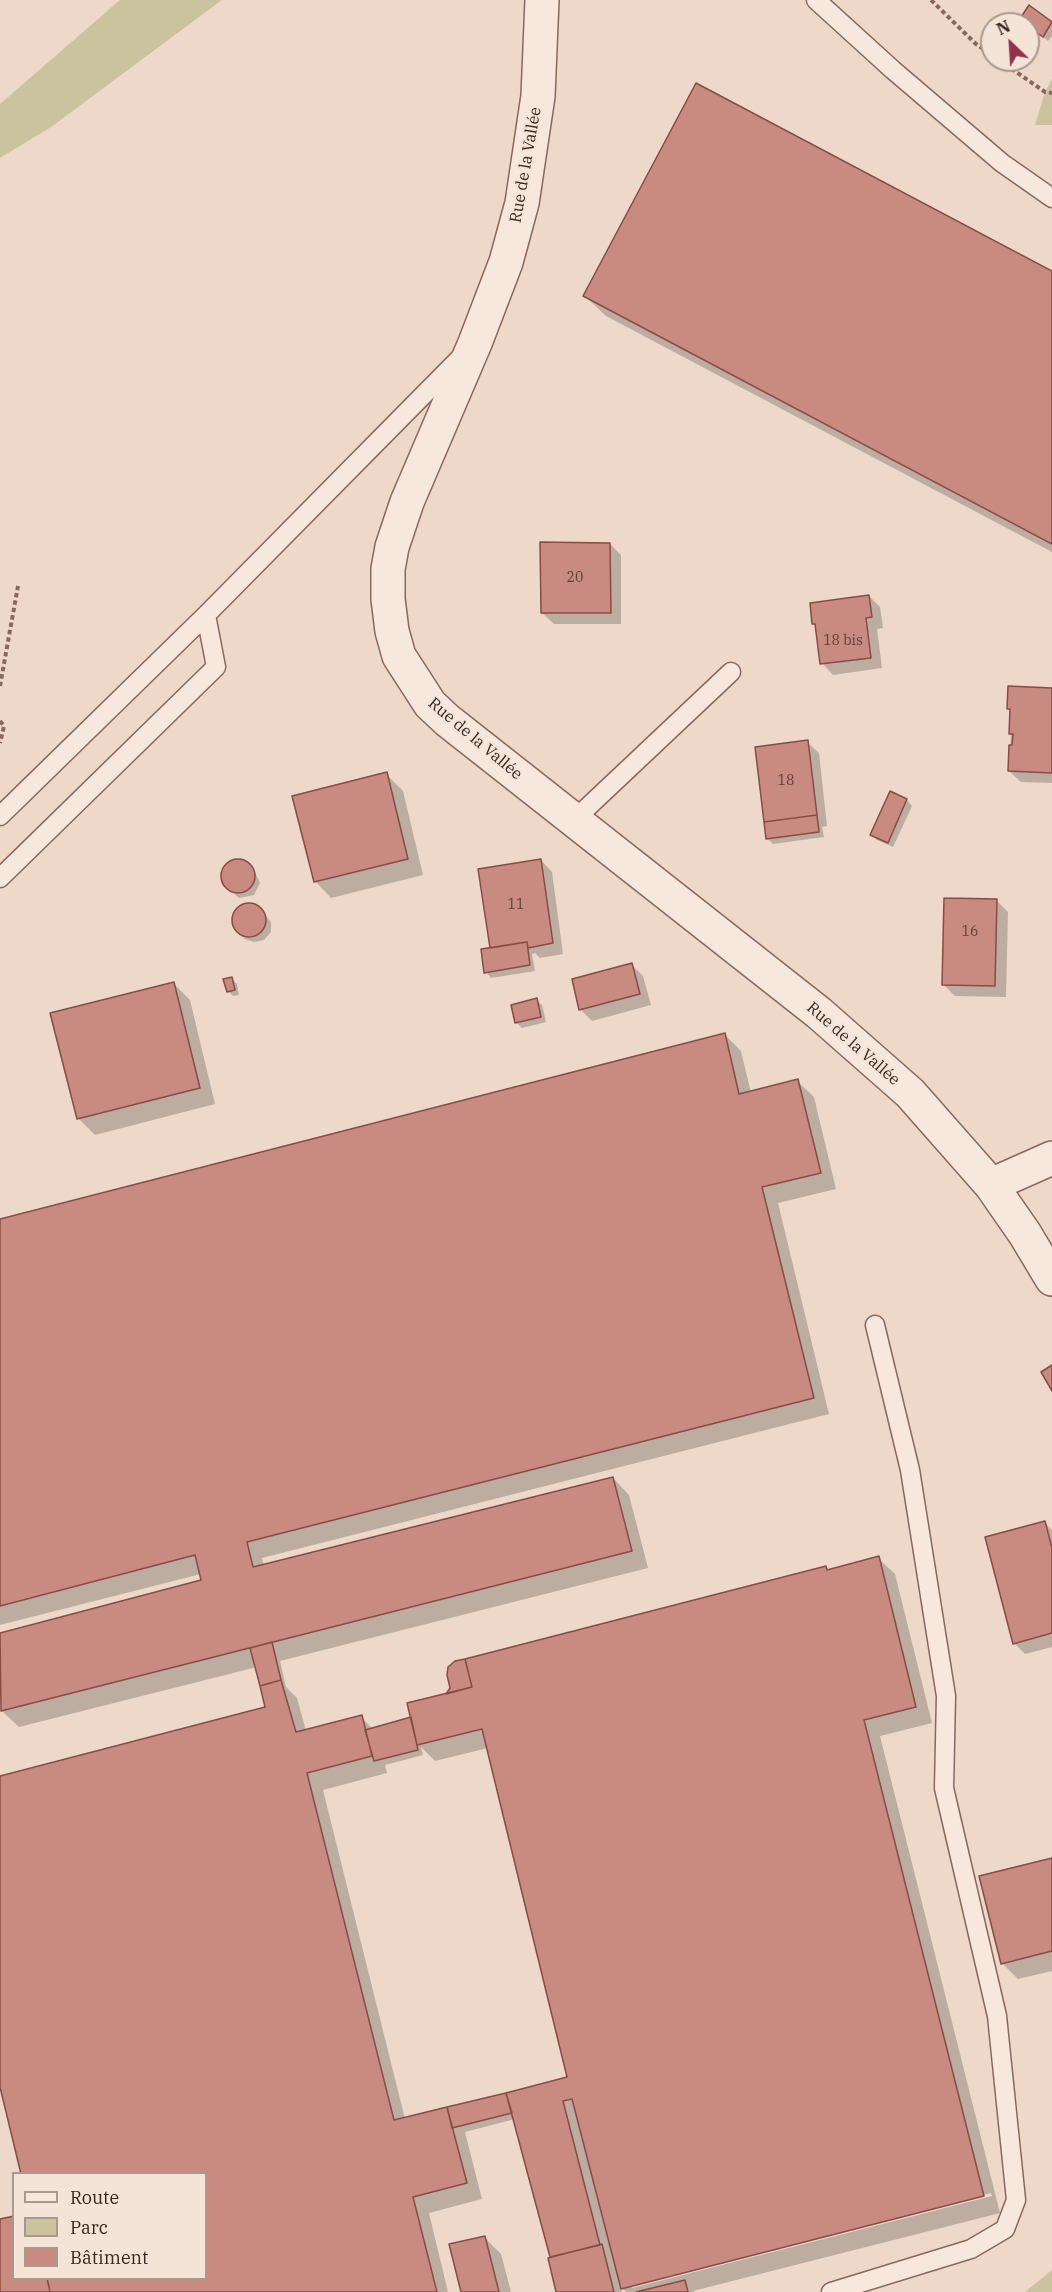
<!DOCTYPE html>
<html>
<head>
<meta charset="utf-8">
<style>
	body { margin:0 }
	#map { position:relative; width:1052px; height:2292px; overflow:hidden; background:#edd8c9; font-family:"IBM Plex Serif",serif }
	canvas { display:block }
	.legend { position:absolute; left:12px; top:2172px; width:195px; height:108px; box-sizing:border-box; background:#f4e4d8; border:2px solid #aa988f; margin:0; padding:8px 10px; list-style:none; font-size:18px; color:#3a2621 }
	.legend li { display:flex; align-items:center; gap:12px; height:30px }
	.legend b { width:30px; border:2px solid #aa988f }
	.north { position:absolute; left:980px; top:12px; width:60px; height:60px; box-sizing:border-box; background:#f4e4d8; border:2px solid #aa988f; border-radius:50%; rotate:335deg; font-size:16px; font-weight:700; line-height:24px; text-align:center; color:#3a2621 }
	.north::after { content:''; display:block; margin:auto; width:21px; height:27px; background:#95314f; clip-path:polygon(50% 0,100% 100%,50% 72%,0 100%) }
</style>
</head>
<body>
<div id="map">
<canvas width="1052" height="2292"></canvas>
<ul class="legend">
<li><b style="height:8px;background:#f8e7dc"></b>Route</li>
<li><b style="height:16px;background:#cbc39d"></b>Parc</li>
<li><b style="height:16px;background:#c98a81"></b>Bâtiment</li>
</ul>
<div class="north">N</div>
</div>
<script>
const context = document.querySelector('canvas').getContext('2d');
context.lineJoin = 'round';
function paint(path, color) { context.fillStyle = color; context.fill(path, 'evenodd'); }
const shape = rows => new Path2D(rows.map(r => 'M' + r).join(''));
function trace(path, color, width, dash) { context.strokeStyle = color; context.lineWidth = width; context.lineCap = dash ? 'butt' : 'round'; context.setLineDash(dash || []); context.stroke(path); }
function label(font, color, halo, rows, align = 'center') {
  context.font = font + ' "IBM Plex Serif",serif'; context.lineWidth = 4.5; context.setLineDash([]); context.textBaseline = 'middle'; context.strokeStyle = halo; context.fillStyle = color; for (const [text, x, y, turn = 0] of rows) {
    context.save(); context.translate(x, y); context.rotate((+turn || 0) * Math.PI / 180); context.textAlign = isNaN(turn) ? turn : align; if (halo) context.strokeText(text, 0, 0); context.fillText(text, 0, 0); context.restore();
  }
}
paint(shape([
	[120,0,222,0,51,127,0,158,0,104],
	[1052,79,1052,125,1035,125,1045,92],
	[1052,2270,1052,2292,1025,2292]
]), '#cbc39d');
paint(shape([
	[1030,7,1052,24,1052,36,1048,41,1021,20],
	[1052,273,1052,552,606,316,585,296],
	[610,544,621,555,621,624,554,624,542,613],
	[869,596,880,607,883,628,877,629,882,668,833,675,822,663,817,627,814,624],
	[1052,690,1052,783,1021,782,1009,771,1012,712,1008,709],
	[807,742,819,753,827,826,822,827,824,837,773,844,767,838],
	[386,774,403,791,423,875,331,898,315,881],
	[891,793,907,800,912,806,893,847,877,840,872,834],
	[238,860,248,864,254,870,260,883,254,895,239,898,225,886,222,873,226,865],
	[541,860,552,872,563,954,540,958,535,953,532,954,535,971,491,978,486,972,492,949],
	[996,900,1008,912,1006,997,955,996,943,984],
	[251,904,259,908,271,922,271,932,264,940,254,942,245,939,236,929,233,919,239,908],
	[632,965,643,976,651,1005,592,1021,581,1010],
	[231,978,237,984,239,995,233,996,228,991],
	[174,984,190,1000,215,1104,95,1135,79,1119,52,1014],
	[536,1000,542,1005,546,1022,522,1028,517,1023,512,1006],
	[724,1034,741,1051,751,1093,797,1081,814,1097,836,1189,778,1203,829,1414,262,1558,264,1566,613,1478,629,1495,648,1568,280,1661,286,1687,297,1698,306,1731,361,1717,373,1729,412,1718,449,1694,826,1567,829,1571,878,1558,895,1574,932,1723,880,1736,1000,2213,693,2291,695,2292,626,2292,620,2286,622,2292,558,2292,551,2258,515,2119,465,2132,482,2199,429,2213,448,2292,0,2292,0,2220,14,2278,206,2278,206,2174,0,2081,0,1778,267,1708,257,1667,19,1727,2,1711,0,1702,0,1634,203,1581,201,1574,0,1625,0,1221],
	[421,1747,435,1761,488,1748,568,2079,405,2119,323,1790,387,1773,385,1765,423,1755],
	[991,2193,992,2196,632,2288,632,2285],
	[1045,1523,1052,1530,1052,1647,1025,1654,1014,1643],
	[1052,1860,1052,1971,1018,1979,1002,1963],
	[485,2238,501,2254,511,2292,462,2292]
]), '#0003');
const building = shape([
	[1029,5,1052,22,1043,37,1028,27,1028,24,1019,20,1029,5],
	[696,83,1052,271,1052,544,583,296,696,83],
	[540,542,610,543,611,613,541,613,540,542],
	[869,595,872,617,866,618,871,658,820,664,815,624,812,624,810,603,869,595],
	[1008,686,1052,688,1052,773,1008,771,1009,745,1012,745,1013,734,1009,734,1010,709,1007,709,1008,686],
	[808,740,817,815,764,822,755,747,808,740],
	[387,772,408,859,314,882,292,796,387,772],
	[890,791,907,799,888,843,870,835,890,791],
	[817,815,819,832,766,839,764,822,817,815],
	'221 876a17 17 0 1 1 34 0a17 17 0 1 1-34 0Z',
	[541,859,553,943,528,948,527,942,490,948,478,869,541,859],
	[944,898,997,899,995,986,942,985,944,898],
	'232 920a17 17 0 1 1 34 0a17 17 0 1 1-34 0Z',
	[527,942,530,965,484,973,481,949,527,942],
	[632,963,640,994,579,1010,572,979,632,963],
	[232,977,235,990,227,992,223,979,232,977],
	[174,982,200,1088,77,1119,50,1013,174,982],
	[537,998,541,1017,515,1023,511,1005,537,998],
	[725,1033,739,1094,798,1079,821,1173,762,1187,814,1398,247,1542,253,1567,613,1477,632,1551,1,1711,0,1633,201,1580,195,1555,0,1606,0,1219,725,1033],
	[1052,1365,1052,1391,1041,1372,1052,1365],
	[1045,1521,1052,1548,1052,1633,1013,1644,985,1537,1045,1521],
	[879,1556,916,1707,864,1720,984,2196,621,2289,572,2099,563,2101,600,2245,550,2257,506,2093,567,2077,482,1729,417,1745,407,1703,472,1687,465,1659,826,1566,827,1570,879,1556],
	[272,1642,281,1680,260,1686,250,1648,272,1642],
	[465,1659,472,1687,446,1694,450,1688,447,1675,448,1667,455,1661,465,1659],
	[281,1680,296,1732,362,1715,372,1756,307,1773,394,2120,447,2107,467,2183,413,2197,437,2292,50,2292,47,2278,206,2278,206,2174,21,2174,0,2087,0,1776,265,1707,260,1686,281,1680],
	[411,1717,418,1750,374,1761,365,1730,411,1717],
	[1052,1858,1052,1951,1001,1964,979,1876,1052,1858],
	[506,2093,512,2113,452,2128,447,2107,506,2093],
	[14,2216,14,2278,47,2278,50,2292,0,2292,0,2219,14,2216],
	[485,2236,499,2292,461,2292,449,2244,485,2236],
	[602,2244,614,2292,556,2292,548,2258,602,2244],
	[685,2280,688,2292,636,2292,685,2280]
]);
paint(building, '#c98a81');
trace(building, '#864c45', 1.5);
const lane = shape([
	[816,0,893,70,1002,163,1052,198],
	[0,816,206,615,461,357],
	[574,820,731,672],
	[0,878,216,667,206,615],
	[831,2292,971,2249,1005,2229,1016,2200,997,2016,944,1788,946,1696,910,1470,875,1325]
]);
const street = shape([
	[542,0,538,96,522,203,506,262,475,343,407,502,392,547,388,569,388,599,392,631,399,656,430,704,447,720,819,1013,910,1093,991,1185,1025,1234,1052,1279],
	[991,1185,1052,1158]
]);
trace(lane, '#88685e', 21);
trace(street, '#88685e', 36);
trace(shape([
	[931,0,976,44,992,55],
	[999,60,1045,92,1052,93],
	[0,686,18,586],
	[0,721,4,726,0,743]
]), '#88685e', 4, [4.5, 3]);
trace(lane, '#f8e7dc', 18);
trace(street, '#f8e7dc', 33);
label('14px', '#5e3f39', null, [
	["20",575,578],
	["18 bis",843,641],
	["18",786,781],
	["11",516,905],
	["16",970,932]
]);
label('16px', '#3a2621', '#f4e4d8', [
	["Rue de la Vallée",526,165,-80],
	["Rue de la Vallée",475,739,40],
	["Rue de la Vallée",853,1044,41]
]);
</script>
</body>
</html>
